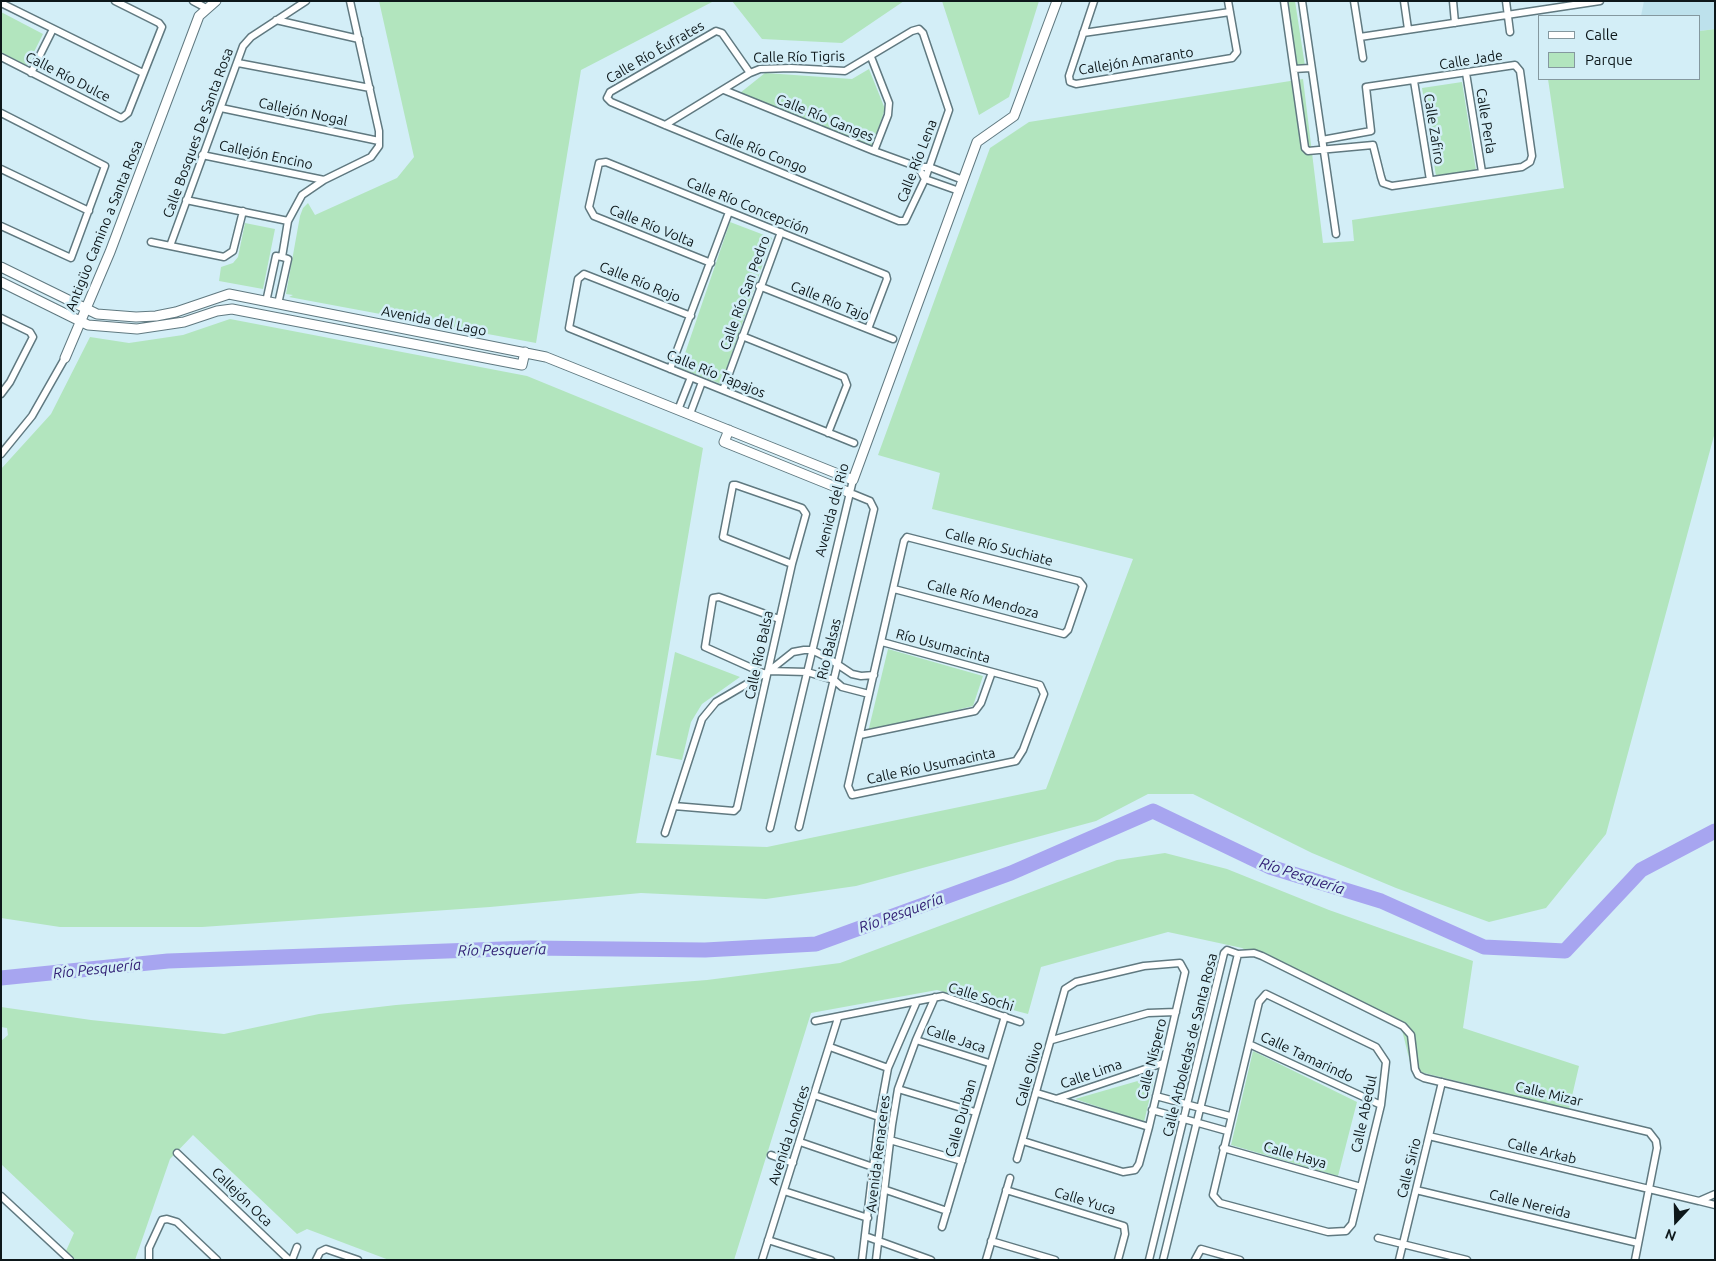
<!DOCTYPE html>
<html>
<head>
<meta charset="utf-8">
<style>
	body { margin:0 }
	#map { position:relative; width:1716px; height:1261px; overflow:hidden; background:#d3eef7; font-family:Ubuntu,sans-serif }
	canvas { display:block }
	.frame { position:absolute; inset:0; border:2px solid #0d171a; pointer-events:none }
	.legend { position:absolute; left:1538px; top:15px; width:162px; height:65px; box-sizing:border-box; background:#d3eef7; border:1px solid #84989f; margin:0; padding:6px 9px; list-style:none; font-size:15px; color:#0d171a }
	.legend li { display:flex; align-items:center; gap:10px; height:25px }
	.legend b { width:25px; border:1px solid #84989f }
	.north { position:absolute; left:1651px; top:1196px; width:50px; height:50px; -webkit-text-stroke:4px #d3eef7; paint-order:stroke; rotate:201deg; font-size:14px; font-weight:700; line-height:20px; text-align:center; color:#0d171a }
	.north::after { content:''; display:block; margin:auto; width:18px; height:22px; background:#0d171a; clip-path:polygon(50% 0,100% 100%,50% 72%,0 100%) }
</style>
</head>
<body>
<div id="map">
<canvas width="1716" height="1261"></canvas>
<div class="frame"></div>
<ul class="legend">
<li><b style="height:6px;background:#fff"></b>Calle</li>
<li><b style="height:14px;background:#b2e5be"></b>Parque</li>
</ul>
<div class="north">N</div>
</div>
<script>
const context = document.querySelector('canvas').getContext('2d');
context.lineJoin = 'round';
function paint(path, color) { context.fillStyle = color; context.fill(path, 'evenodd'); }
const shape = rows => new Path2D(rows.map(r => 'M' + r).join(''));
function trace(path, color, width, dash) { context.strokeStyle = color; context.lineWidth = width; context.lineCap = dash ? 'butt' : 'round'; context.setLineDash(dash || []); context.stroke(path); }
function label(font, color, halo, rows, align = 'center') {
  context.font = font + ' Ubuntu,sans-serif'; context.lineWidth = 5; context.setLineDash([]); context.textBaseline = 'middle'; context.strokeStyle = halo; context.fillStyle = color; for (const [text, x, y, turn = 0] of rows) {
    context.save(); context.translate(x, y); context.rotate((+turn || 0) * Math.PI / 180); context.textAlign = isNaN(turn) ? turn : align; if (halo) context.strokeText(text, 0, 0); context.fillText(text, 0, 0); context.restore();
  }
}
paint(shape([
	[1644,1,1715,1,1715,29,1700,31,1700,16,1641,16]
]), '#bde1ec');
paint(shape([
	[379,1,714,1,581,70,536,343,289,297,293,295,286,294,300,216,303,208,308,203,315,215,397,178,414,157],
	[732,1,904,1,842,43,762,39],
	[942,1,1039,1,1009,97,979,115],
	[1286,1,1295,1,1305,66,1295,67],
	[1,12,43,34,27,66,1,52],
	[1715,29,1715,432,1606,834,1546,908,1489,922,1396,888,1312,853,1193,794,1148,794,1096,821,856,886,766,899,641,893,490,907,202,927,60,927,1,918,1,469,51,414,90,337,129,343,183,335,230,319,527,376,703,448,636,843,767,847,1046,789,1133,559,932,509,940,473,878,455,990,148,1029,122,1303,79,1323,243,1354,241,1352,220,1564,188,1548,79,1700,79,1700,31],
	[869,69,885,109,872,146,740,93,765,73,852,79],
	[1462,82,1476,170,1436,176,1422,88],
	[730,222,772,238,721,384,680,368],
	[245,223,275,229,263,289,219,281,221,267,233,263,238,257],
	[888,649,983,676,973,706,868,732],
	[675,652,740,677,702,704,691,722,682,760,656,755],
	[1165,853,1227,869,1329,910,1473,961,1463,1028,1579,1066,1569,1109,1412,1070,1402,1030,1242,948,1168,932,1041,967,1028,1014,937,990,811,1013,734,1260,389,1260,307,1229,297,1234,193,1135,170,1159,135,1260,76,1260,66,1251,74,1233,1,1164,1,1041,8,1035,7,1028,1,1027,1,1007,91,1020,224,1034,319,1014,396,1005,707,980,840,963,1117,860],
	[1253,1051,1357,1102,1338,1176,1231,1145],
	[1155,1076,1144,1122,1075,1099]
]), '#b2e5be');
trace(shape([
	[1,978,168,961,530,948,705,950,816,944,1011,873,1153,811,1270,867,1381,901,1484,947,1565,951,1641,870,1715,831]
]), '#a7a5f0', 15);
const street = shape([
	[193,1,206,8],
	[1094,1,1069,76,1070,82,1076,84,1232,58,1237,52,1228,1],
	[1284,1,1305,148,1308,151,1373,145,1381,177,1383,183,1392,186,1522,167,1530,162,1532,156,1520,71,1515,65,1366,87,1371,131,1322,140],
	[1302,1,1336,234],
	[1354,1,1363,58],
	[1404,1,1408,29],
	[1453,1,1455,23],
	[1506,1,1510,32],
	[1,3,143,73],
	[276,20,359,39],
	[1083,33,1230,12],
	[1360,37,1600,1],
	[1,57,121,118,123,117,128,113,162,27,159,23,115,1],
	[871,57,889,103,888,115,874,151],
	[238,63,370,88],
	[1294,69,1310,68],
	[31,73,53,29],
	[1466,73,1482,172],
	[1414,81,1430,180],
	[724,90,874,151,918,167,929,167,963,180],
	[221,108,379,141],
	[1,113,105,166,71,258,1,226],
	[665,125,750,73,760,69,791,68,845,71,912,31,919,29,923,33,949,110,925,179,905,221,899,221,665,125,611,102,607,98,610,92,716,31,722,33,750,73],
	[202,155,324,180],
	[918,167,925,179,959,191],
	[1,169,89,211],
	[186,200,288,221],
	[151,242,224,257,233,251,243,211],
	[170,246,243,46,251,37,306,1],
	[282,257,288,221,302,195,324,180,371,157,379,146,379,131,350,1],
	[711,263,594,216,589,207,599,163,606,162,886,275,887,279,868,329],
	[759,286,893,339],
	[266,302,276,256,282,257,288,259,278,304],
	[691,316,584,274,578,279,569,328,854,443],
	[1,318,30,332,33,337,10,382,1,394],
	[742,336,844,377,847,385,828,433],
	[670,369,729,212],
	[723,390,781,232],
	[678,410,691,377],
	[690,414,702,382],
	[1,454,32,416,65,358],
	[882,642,1040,685,1044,694,1023,750,1016,761,852,795,848,786,904,541,907,537,1079,581,1083,586,1068,630,1064,634,894,589],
	[769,671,807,672,834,680,842,687,869,694],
	[763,673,705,647,713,598,719,597,779,619],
	[860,735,975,711,981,703,992,672],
	[674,806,734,811,737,808,792,564,806,514,802,508,736,485,733,485,723,537,792,564],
	[799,827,874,509,870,501,848,492],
	[770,828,853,480],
	[665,833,702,719,716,702,769,671,793,652,804,650,812,650,828,658,852,674,861,676,874,675],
	[1238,954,1254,953,1262,956,1403,1026,1411,1035,1415,1069,1418,1075,1424,1078,1649,1132,1656,1141,1657,1148,1635,1260],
	[1266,994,1376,1047,1386,1062,1381,1105,1352,1224,1346,1231,1328,1232,1220,1203,1213,1195,1259,1002,1266,994],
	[815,1021,943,996,1020,1022],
	[916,1040,989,1063],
	[1052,1040,1148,1013,1176,1012],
	[1249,1044,1381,1105],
	[830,1047,888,1068],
	[898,1089,975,1112],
	[1037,1093,1149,1127],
	[814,1095,879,1117],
	[1156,1096,1230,1116],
	[1056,1099,1163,1063],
	[1152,1110,1227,1131],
	[1429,1136,1699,1201,1715,1194],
	[890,1140,962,1161],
	[800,1142,873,1167],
	[1223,1148,1361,1187],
	[177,1153,289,1260],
	[771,1155,793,1163],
	[1017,1159,1065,989,1076,982,1144,966,1180,963,1185,972,1149,1127,1139,1164,1135,1170,1123,1172,1023,1141],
	[886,1190,947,1211],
	[1006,1190,1124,1226,1125,1234,1118,1260],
	[1416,1190,1638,1243],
	[784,1191,868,1218],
	[1,1196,70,1260],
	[1699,1201,1715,1205],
	[942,1227,1005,1016],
	[865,1236,931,1260],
	[1378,1238,1467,1260],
	[768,1240,831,1260],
	[991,1241,1055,1260],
	[149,1260,149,1248,162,1220,167,1219,177,1222,217,1260],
	[292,1260,297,1247],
	[316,1260,320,1252,326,1249,358,1260],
	[762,1260,838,1018],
	[862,1260,879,1117,888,1068,917,1001],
	[876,1260,892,1125,898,1089,916,1040,935,997],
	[986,1260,1010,1178],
	[1149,1260,1224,953,1227,950,1238,954],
	[1163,1260,1238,954],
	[1195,1260,1201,1249,1240,1260],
	[1399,1260,1442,1082]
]);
const secondary = shape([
	[1,267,97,314,136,317,156,316,176,312,229,294,546,357,853,480,977,142,1014,116,1057,1],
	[1,282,88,325,137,329,184,322,217,311,232,309,522,365,525,352],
	[65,358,110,252,199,16,216,1],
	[729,430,724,442,848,492]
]);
trace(street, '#607980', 9);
trace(secondary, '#607980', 11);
trace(street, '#fff', 6);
trace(secondary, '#fff', 9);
label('14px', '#0d171a', '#d3eef7', [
	["Calle Río Éufrates",655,52,-30],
	["Calle Río Tigris",799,57,-1],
	["Calle Jade",1471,60,-9],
	["Callejón Amaranto",1136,61,-9],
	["Calle Río Dulce",68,77,27],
	["Callejón Nogal",303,112,12],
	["Calle Río Ganges",825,118,22],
	["Calle Perla",1486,121,81],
	["Calle Zafiro",1434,129,81],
	["Calle Bosques De Santa Rosa",198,133,-70],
	["Calle Río Congo",761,151,22],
	["Callejón Encino",266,155,12],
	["Calle Río Lena",917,161,-69],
	["Calle Río Concepción",748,206,22],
	["Antigüo Camino a Santa Rosa",104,226,-68],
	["Calle Río Volta",652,226,22],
	["Calle Río Rojo",640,282,22],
	["Calle Río San Pedro",745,293,-70],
	["Calle Río Tajo",830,301,22],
	["Avenida del Lago",434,321,11],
	["Calle Río Tapajos",716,374,22],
	["Avenida del Rio",832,510,-75],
	["Calle Río Suchiate",999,547,15],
	["Calle Río Mendoza",983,599,15],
	["Río Usumacinta",943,646,15],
	["Rio Balsas",829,649,-76],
	["Calle Río Balsa",759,655,-78],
	["Calle Río Usumacinta",931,766,-12],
	["Calle Sochi",981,997,17],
	["Calle Jaca",956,1039,18],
	["Calle Arboledas de Santa Rosa",1190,1045,-76],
	["Calle Tamarindo",1307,1057,25],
	["Calle Níspero",1152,1059,-76],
	["Calle Olivo",1029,1074,-74],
	["Calle Lima",1091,1074,-19],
	["Calle Mizar",1549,1094,13],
	["Calle Abedul",1364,1114,-78],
	["Calle Durban",961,1118,-74],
	["Avenida Londres",789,1135,-72],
	["Calle Arkab",1542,1151,14],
	["Avenida Renaceres",878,1154,-83],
	["Calle Haya",1295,1155,16],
	["Calle Sirio",1409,1168,-76],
	["Callejón Oca",242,1197,44],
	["Calle Yuca",1085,1201,17],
	["Calle Nereida",1530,1204,14]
]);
label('italic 15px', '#322176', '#d3eef7', [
	["Río Pesquería",1302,876,18],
	["Río Pesquería",901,913,-20],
	["Río Pesquería",502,950,-1],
	["Río Pesquería",97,969,-6]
]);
</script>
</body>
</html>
